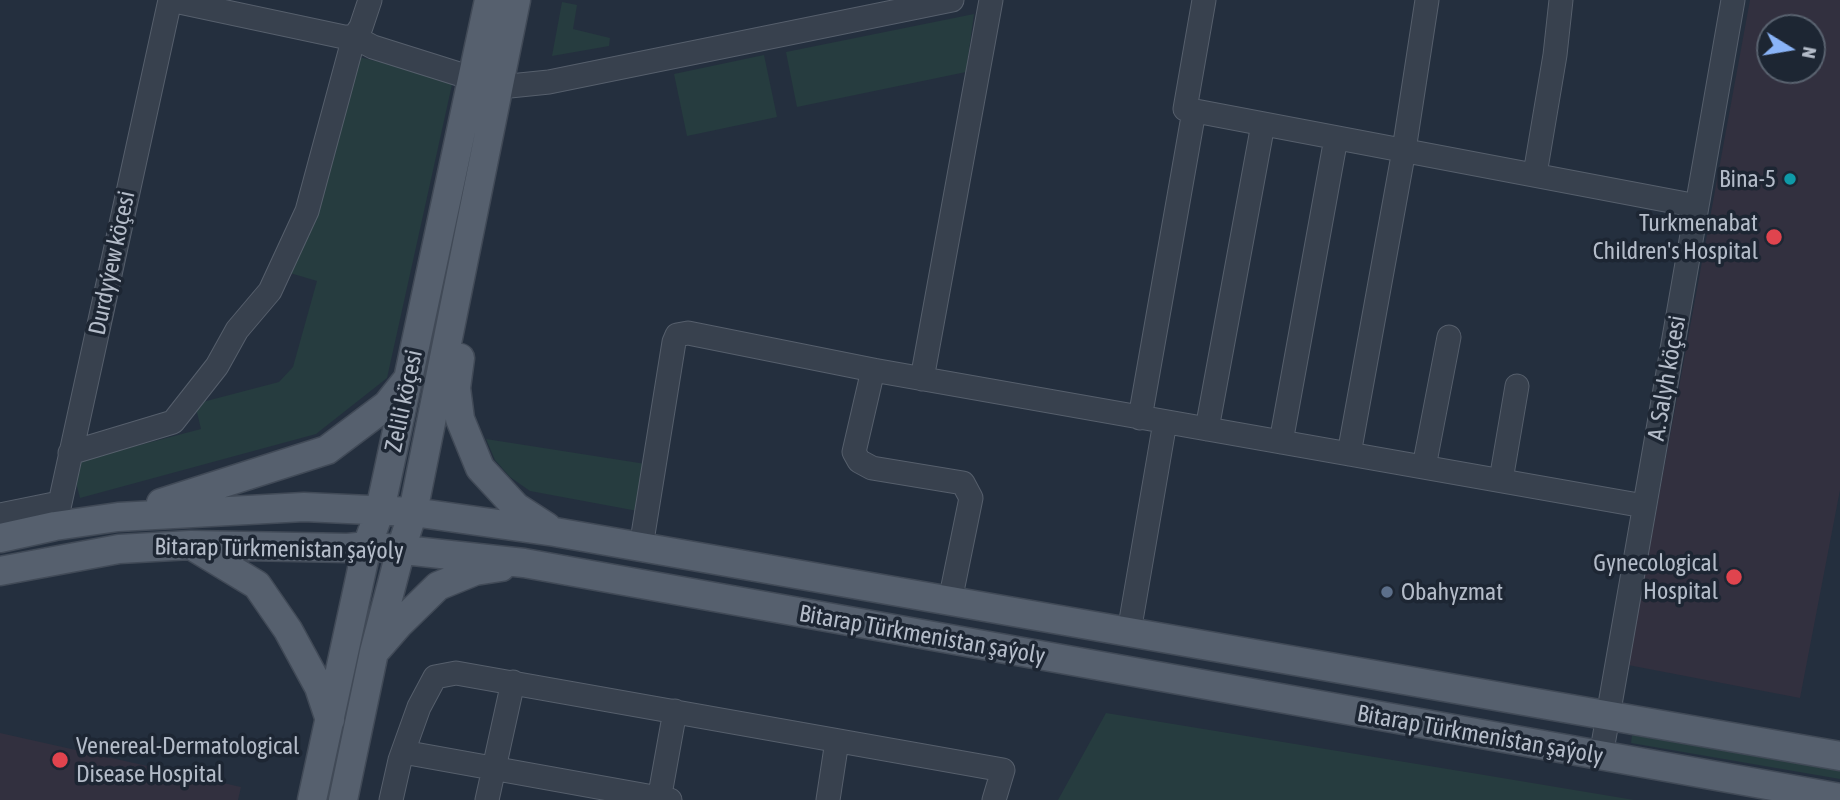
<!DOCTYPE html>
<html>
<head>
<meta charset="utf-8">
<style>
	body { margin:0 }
	#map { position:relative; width:1840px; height:800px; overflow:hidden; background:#242f3e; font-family:"Asap Condensed",sans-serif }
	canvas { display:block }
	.north { position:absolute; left:1756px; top:14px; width:70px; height:70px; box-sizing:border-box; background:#1d2633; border:2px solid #59626f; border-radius:50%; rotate:101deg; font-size:19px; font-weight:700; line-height:28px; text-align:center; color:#b4bcc9 }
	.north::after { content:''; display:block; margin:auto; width:24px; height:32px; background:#8ab4f8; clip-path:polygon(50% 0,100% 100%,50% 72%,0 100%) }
</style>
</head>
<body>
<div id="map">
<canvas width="1840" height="800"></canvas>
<div class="north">N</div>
</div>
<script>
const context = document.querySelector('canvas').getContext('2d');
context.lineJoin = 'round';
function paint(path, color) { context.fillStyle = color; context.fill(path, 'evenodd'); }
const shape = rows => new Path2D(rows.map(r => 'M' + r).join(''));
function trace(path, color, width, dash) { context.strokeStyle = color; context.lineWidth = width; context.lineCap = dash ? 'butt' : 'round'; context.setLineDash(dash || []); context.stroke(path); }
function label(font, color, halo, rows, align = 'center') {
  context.font = font + ' "Asap Condensed",sans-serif'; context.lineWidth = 7; context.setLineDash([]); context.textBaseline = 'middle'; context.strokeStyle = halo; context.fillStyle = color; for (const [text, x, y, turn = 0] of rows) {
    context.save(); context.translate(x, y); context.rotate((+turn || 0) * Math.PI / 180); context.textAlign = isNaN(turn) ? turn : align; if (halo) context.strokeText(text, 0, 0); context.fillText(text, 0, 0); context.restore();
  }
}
paint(shape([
	[1750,0,1840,0,1840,490,1800,698,1628,665],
	[1770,28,1812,28,1812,70,1770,70],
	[0,733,241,787,238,800,0,800]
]), '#32303f');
paint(shape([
	[562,2,577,5,573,29,610,38,609,46,552,56],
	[974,14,966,72,797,107,786,52],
	[347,54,453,80,387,378,316,434,80,498,71,463,201,429,195,404,279,382,293,367,317,281,290,273],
	[764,55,777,117,687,136,674,74],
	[486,439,652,465,643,512,530,491,510,477,495,460],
	[1106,713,1472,773,1634,800,1058,800],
	[1632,735,1840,771,1840,779,1631,743]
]), '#263c3f');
const minor = shape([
	[170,0,344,37,354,37,373,47,500,87,549,82,952,0],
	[1204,0,1185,109,1697,206],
	[1535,174,1555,55,1561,0],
	[873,370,854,452,859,461,872,468,963,483,971,498,950,601],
	[922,379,991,0],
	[1140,418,1194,111],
	[1207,429,1263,124],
	[1281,442,1336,138],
	[70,453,173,422,217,366,237,330,270,291,307,211,354,37,361,27,370,0],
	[1349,454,1404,150,1427,0],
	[1424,467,1449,337],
	[1501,480,1517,386],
	[0,515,59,503],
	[55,526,170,0],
	[641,547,674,342,677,335,688,333,873,370,1644,506],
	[1129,632,1165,422],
	[403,752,670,800],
	[1601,756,1733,0],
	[391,800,400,760,419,707,435,677,456,673,1003,770,994,800],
	[487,800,513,682],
	[659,800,675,711],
	[828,800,837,741]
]);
const major = shape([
	[460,358,456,388,460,419,480,468,516,507,547,527],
	[161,503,327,450,387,405,407,380],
	[0,538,55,526,118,517,304,507,413,512,555,532,1840,756],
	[191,545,257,585,288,630,319,687,330,720],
	[0,571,119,549,191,545,348,548,367,546,524,563,1840,798],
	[378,648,398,625,438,586,475,571,501,567],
	[312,800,367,546,380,510,388,473,489,0],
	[343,800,374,652,401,549,413,512,516,0]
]);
trace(minor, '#565f6c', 25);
trace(major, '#414a57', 31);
trace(minor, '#38414e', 23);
trace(major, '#56606e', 28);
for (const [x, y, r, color] of [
	[1790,179,7,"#0f9aa8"],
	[1774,237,9,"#e0444e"],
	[1734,577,9,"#e0444e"],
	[1387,592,7,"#5c6f8a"],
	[60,760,9,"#e0444e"]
]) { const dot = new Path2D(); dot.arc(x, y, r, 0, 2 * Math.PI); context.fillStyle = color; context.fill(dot); trace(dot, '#1d2633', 2.5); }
label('24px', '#b4bcc9', '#1d2633', [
	["Bina-5",1776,179],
	["Turkmenabat",1758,223],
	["Children's Hospital",1758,251],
	["Gynecological",1718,563],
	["Hospital",1718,591],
	["Obahyzmat",1401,592,"left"],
	["Venereal-Dermatological",76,746,"left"],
	["Disease Hospital",76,774,"left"]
], 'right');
label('24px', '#b4bcc9', '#1d2633', [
	["Durdyýew köçesi",112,263,-78],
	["A. Salyh köçesi",1667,378,-80],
	["Zelili köçesi",404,401,-78],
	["Bitarap Türkmenistan şaýoly",279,549,1],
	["Bitarap Türkmenistan şaýoly",922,635,10],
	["Bitarap Türkmenistan şaýoly",1480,735,10]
]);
</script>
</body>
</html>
